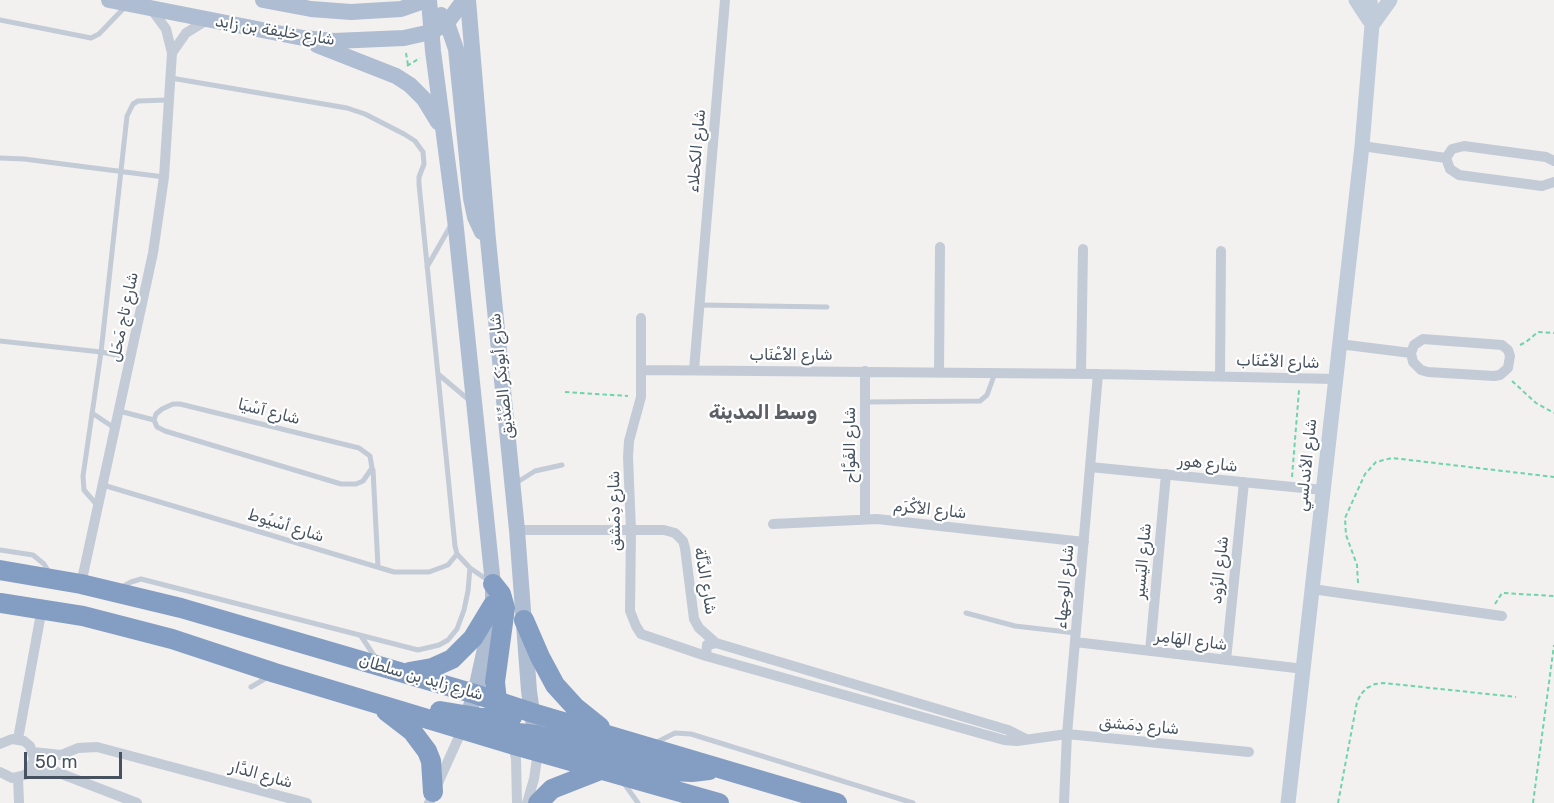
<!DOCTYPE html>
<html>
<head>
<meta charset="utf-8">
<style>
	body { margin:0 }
	#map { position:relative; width:1554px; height:803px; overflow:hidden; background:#f3f0f0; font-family:Rubik,sans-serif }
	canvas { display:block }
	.scale { position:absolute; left:24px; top:752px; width:98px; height:27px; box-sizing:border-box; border:3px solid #46525f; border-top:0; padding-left:8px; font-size:18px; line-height:21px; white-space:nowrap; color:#46525f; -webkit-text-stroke:4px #fff; paint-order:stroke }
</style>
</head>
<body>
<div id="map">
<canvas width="1554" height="803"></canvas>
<div class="scale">50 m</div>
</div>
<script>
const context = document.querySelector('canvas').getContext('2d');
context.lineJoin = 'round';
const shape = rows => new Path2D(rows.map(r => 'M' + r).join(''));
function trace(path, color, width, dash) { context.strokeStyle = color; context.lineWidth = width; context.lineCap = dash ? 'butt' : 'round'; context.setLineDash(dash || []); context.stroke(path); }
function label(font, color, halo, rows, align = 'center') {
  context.font = font + ' Rubik,Cairo,sans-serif'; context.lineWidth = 4.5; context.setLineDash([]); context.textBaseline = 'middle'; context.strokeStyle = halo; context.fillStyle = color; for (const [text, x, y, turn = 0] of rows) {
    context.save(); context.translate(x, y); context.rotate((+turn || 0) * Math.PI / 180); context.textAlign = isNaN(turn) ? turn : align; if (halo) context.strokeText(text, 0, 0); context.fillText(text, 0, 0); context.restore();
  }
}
trace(shape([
	[406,53,408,65],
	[407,66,420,58],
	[1520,345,1526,342,1538,332,1554,333],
	[1512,381,1536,403,1554,413],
	[565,392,628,396],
	[1292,477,1299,390],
	[1358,583,1357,565,1346,535,1345,518,1365,474,1376,462,1392,458,1554,477],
	[1495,604,1502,593,1554,596],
	[1338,803,1357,702,1361,694,1367,688,1375,684,1384,683,1516,697],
	[1533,803,1554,645]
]), '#70d4aa', 2, [4.5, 3]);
trace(shape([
	[0,20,91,38,99,34,125,7],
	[171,78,347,108,365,114,404,134,415,141,423,152,424,164,419,177,419,184,455,546,457,554,470,568,489,581],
	[0,158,24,159,164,177],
	[427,267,451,225],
	[700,305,827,307],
	[0,341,101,352,131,358],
	[438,374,469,400],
	[865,402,980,401,987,395,995,373],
	[119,411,154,420,157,427,165,431,341,484,356,484,363,481,372,468,370,456,359,448,180,404,173,404,162,409,156,414,154,420],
	[92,413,116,429],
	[373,470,378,567],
	[516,483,535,471,562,465],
	[103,485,394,572,429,572,448,565,457,554],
	[97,505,84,490,83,476,101,352,127,116,133,104,138,101,168,100],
	[0,550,33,555,44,564,49,572],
	[122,587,131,582,141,579,418,650,439,645,448,640,457,629,464,610,468,591,470,568],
	[966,613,1015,626,1076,633],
	[361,636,377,660],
	[251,687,268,677],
	[655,743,675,733,691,734,913,803],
	[623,782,638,803]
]), '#c3cbd6', 5);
trace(shape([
	[172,53,186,33,207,20],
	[1362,146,1446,158],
	[1554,161,1546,157,1464,146,1452,149,1446,158,1450,169,1459,175,1542,186,1554,182],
	[641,318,641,397,629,441,628,457,631,530,630,611,636,626,641,634,706,656,1004,740,1017,741,1067,734,1249,752],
	[1423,339,1502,345,1508,350,1510,356,1508,368,1500,375,1494,376,1428,372,1421,370,1413,362,1411,353,1414,345,1423,339],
	[1339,344,1411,353],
	[642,370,1098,374,1335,379],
	[694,370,725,0],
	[939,372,940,247],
	[1081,373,1083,249],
	[1220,376,1221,251],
	[1090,467,1323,490],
	[865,519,865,371],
	[773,524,877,519,1084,542],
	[517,530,664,530,675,533,683,541,685,548,694,619,699,628,716,643],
	[81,584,153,253,164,177,172,53,166,29,152,10],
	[1312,589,1502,616],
	[1075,642,1304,669],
	[1150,651,1166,474],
	[706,656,707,645,716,643,1008,730,1026,739],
	[1226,660,1244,482],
	[18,739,42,608],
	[0,744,12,739,24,741,30,746,34,759,29,771,25,775,12,778,0,772],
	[513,744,516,759,517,803],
	[33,752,61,755,78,748,97,747,307,803],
	[29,771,54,771,137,803],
	[18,777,19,803],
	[429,803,462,730],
	[527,803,534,779,538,752],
	[1064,803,1067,734,1098,374]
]), '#c3cbd6', 10);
trace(shape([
	[1356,0,1369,20],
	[1372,25,1390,0],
	[1288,803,1362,146,1372,25,1370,0]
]), '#c1ccda', 15);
trace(shape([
	[109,0,303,38,334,41,404,38,431,32,447,23,464,0],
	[263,0,311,9,351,12,401,9,427,0],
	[429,0,433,51,455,219,493,584,493,605,486,644,475,694,464,727],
	[468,0,488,240,517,530,529,691,537,748],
	[441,15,447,23,456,49,471,198,475,217,482,232],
	[317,45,396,76,410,85,424,99,438,122]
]), '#aebdd1', 16);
trace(shape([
	[0,570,81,584,181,608,475,694,533,713,837,803],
	[493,584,501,594,505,608,495,682,497,701,503,711],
	[0,603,83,616,172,639,275,673,514,745,719,803],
	[524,620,540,657,555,685,575,707,600,727],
	[409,672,432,668,452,659,473,638,493,605],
	[386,711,412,731,427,751,431,761,433,792],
	[440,711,482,718,512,717],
	[492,730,536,735,670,771,692,772,709,770],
	[538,803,552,789,603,769]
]), '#849ec3', 20);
label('16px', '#46525f', '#fff', [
	["شارع خليفة بن زايد",275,31,9],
	["شارع الكحلاء",697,151,-85],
	["شارع تاج مَحَل",124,317,-78],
	["شارع الأَعْنَاب",791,355],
	["شارع الأَعْنَاب",1278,362,2],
	["شارع أبوبَكر الصِّدِّيق",502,376,-96],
	["شارع آسْيَا",269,412,14],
	["شارع الفَوَّاح",850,445,-90],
	["شارع هور",1208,464,6],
	["شارع الأندلسي",1307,465,-84],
	["شارع الأَكْرَم",930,510,6],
	["شارع دِمَشق",615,511,-91],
	["شارع أسْيُوط",286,526,17],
	["شارع اليَسير",1143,561,-85],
	["شارع الزُود",1220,570,-84],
	["شارع الدَّلَّة",705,581,80],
	["شارع الوجهاء",1065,587,-85],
	["شارع الهَامِر",1191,641,7],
	["شارع زايد بن سلطان",421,678,16],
	["شارع دِمَشق",1139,726,5],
	["شارع الدَّار",261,775,15]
]);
label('bold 20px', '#5c6066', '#fff', [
	["وسط المدينة",763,413]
]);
</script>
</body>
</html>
